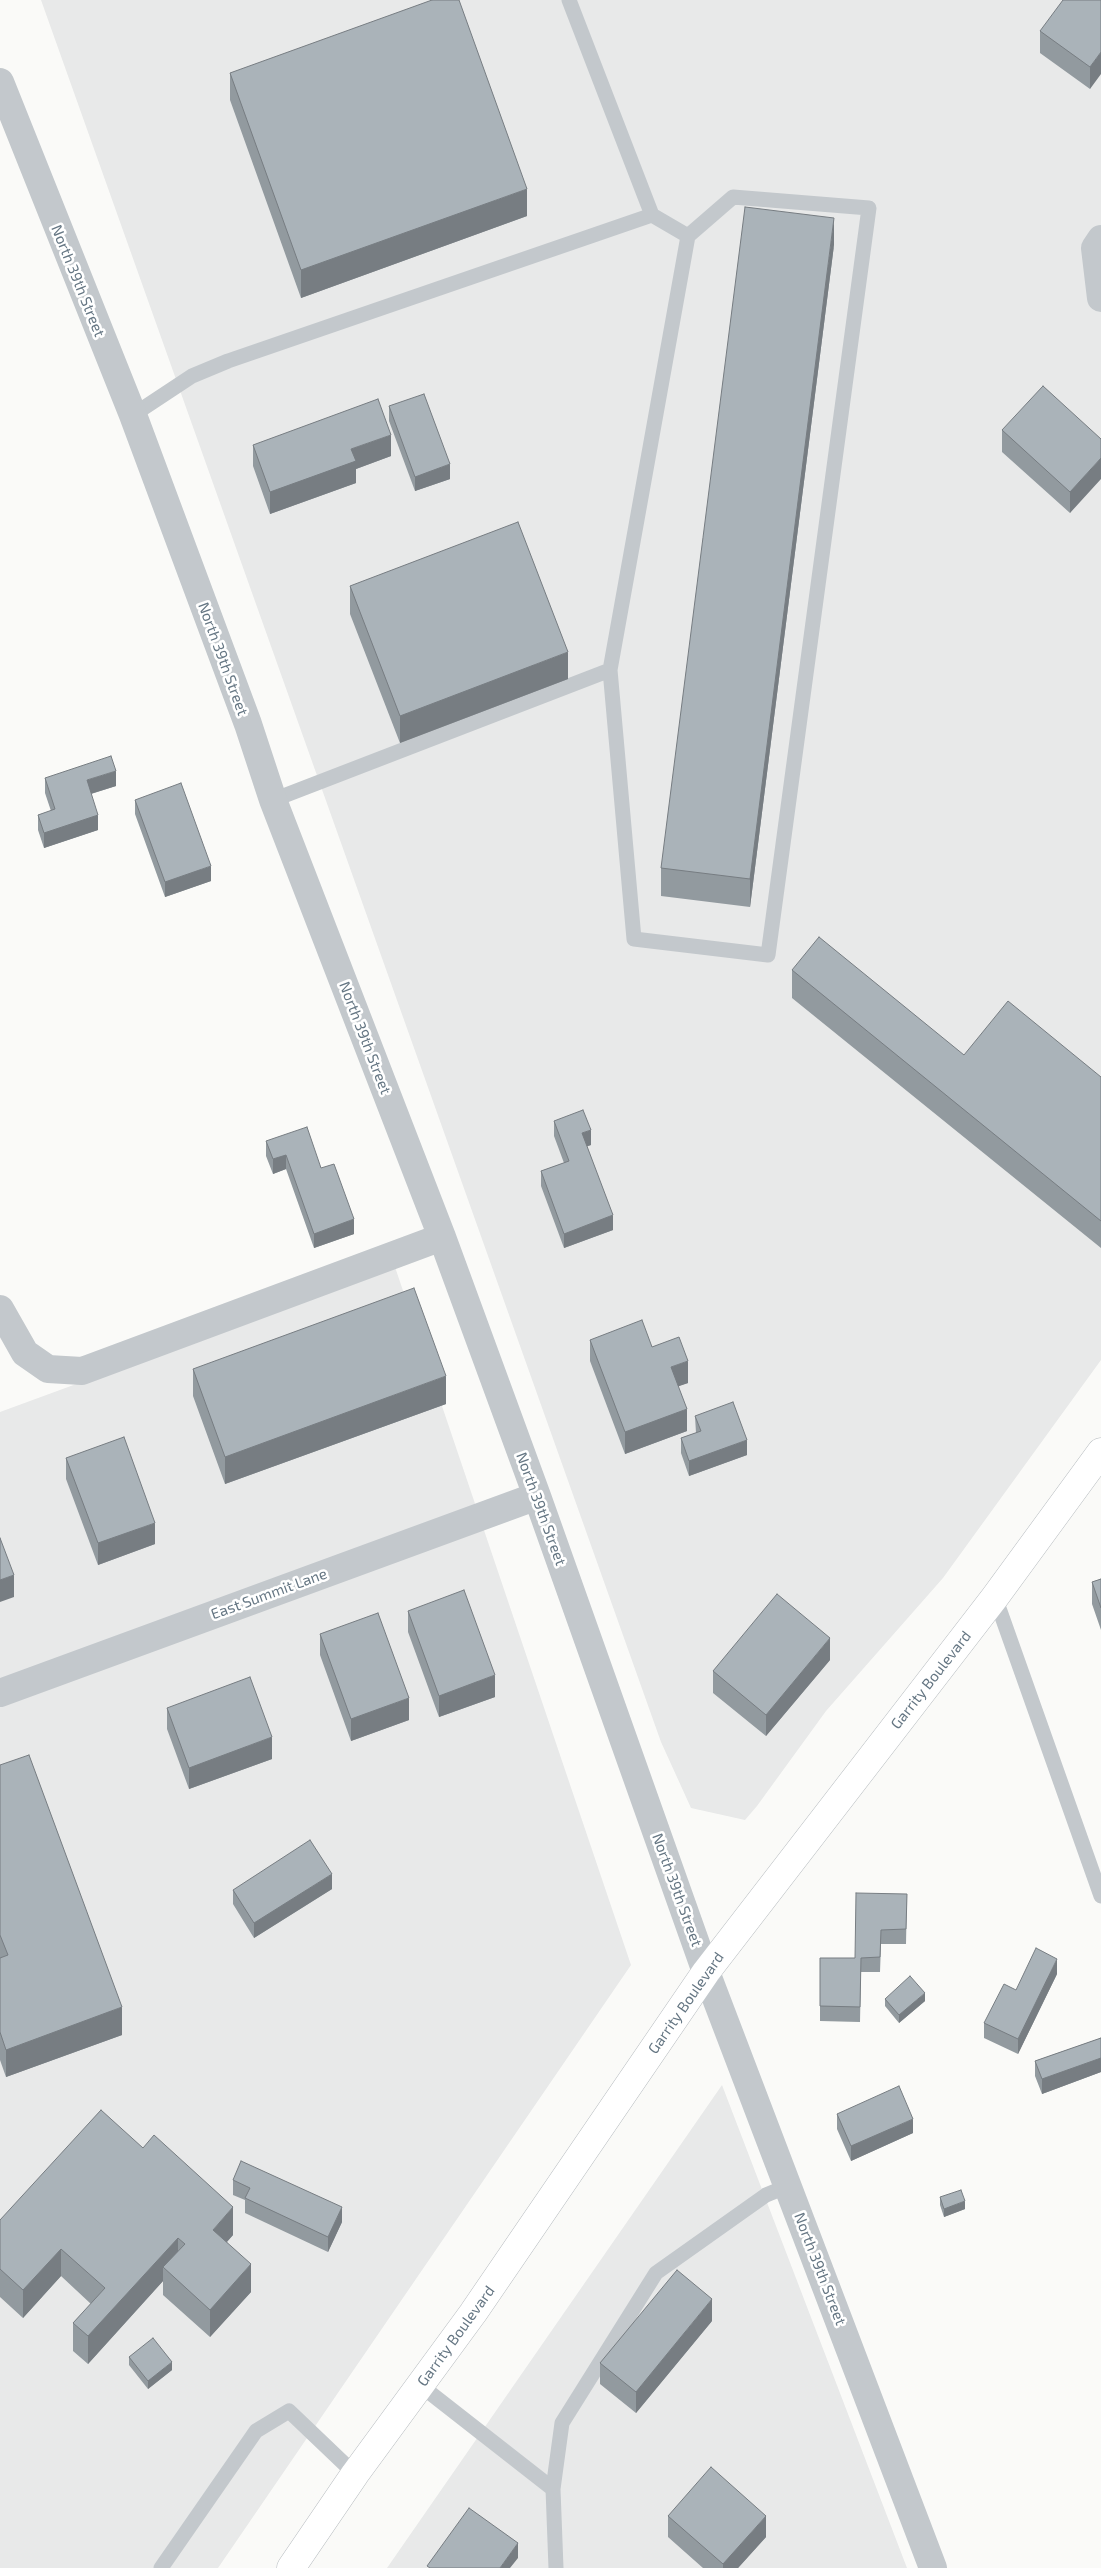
<!DOCTYPE html>
<html>
<head>
<meta charset="utf-8">
<style>
	body { margin:0 }
	canvas { display:block; background:#fafaf8 }
</style>
</head>
<body>
<canvas width="1101" height="2568"></canvas>
<script>
const context = document.querySelector('canvas').getContext('2d');
context.lineJoin = 'round';
function paint(path, color) { context.fillStyle = color; context.fill(path, 'evenodd'); }
const shape = rows => new Path2D(rows.map(r => 'M' + r).join(''));
function trace(path, color, width, dash) { context.strokeStyle = color; context.lineWidth = width; context.lineCap = dash ? 'butt' : 'round'; context.setLineDash(dash || []); context.stroke(path); }
function label(font, color, halo, rows, align = 'center') {
  context.font = font + ' "Exo 2",sans-serif'; context.lineWidth = 5; context.setLineDash([]); context.textBaseline = 'middle'; context.strokeStyle = halo; context.fillStyle = color; for (const [text, x, y, turn = 0] of rows) {
    context.save(); context.translate(x, y); context.rotate((+turn || 0) * Math.PI / 180); context.textAlign = isNaN(turn) ? turn : align; if (halo) context.strokeText(text, 0, 0); context.fillText(text, 0, 0); context.restore();
  }
}
paint(shape([
	[41,0,1101,0,1101,1360,943,1578,826,1711,757,1806,745,1820,691,1808,661,1742],
	[395,1267,631,1965,218,2568,0,2568,0,1412],
	[722,2085,907,2568,387,2568]
]), '#e8e9e9');
const primary = shape([
	[291,2568,355,2474,473,2313,706,1972,995,1597,1101,1452]
]);
trace(primary, '#b5babe', 29);
trace(shape([
	[569,0,652,215,688,236],
	[133,415,192,376,228,361,652,215],
	[273,800,610,670,688,236,733,197,869,208,768,955,634,939,610,670],
	[995,1597,1101,1896],
	[420,2385,553,2489],
	[161,2568,256,2431,289,2411,355,2474],
	[556,2568,553,2489,562,2423,656,2273,766,2195,788,2186]
]), '#c3c8cc', 15);
trace(shape([
	[0,82,133,415,248,724,273,800,442,1237,537,1496,706,1972,933,2568],
	[1101,239,1095,248,1101,298],
	[0,1309,25,1353,48,1369,82,1371,442,1237],
	[0,1693,537,1496]
]), '#c3c8cc', 28);
trace(primary, '#fff', 28);
paint(shape([
	[1101,0,1090,89,1040,53,1040,31],
	[230,73,527,216,301,298,230,100],
	[834,245,750,907,661,896,661,868],
	[389,406,450,479,415,491,389,421],
	[1002,430,1101,439,1070,513,1002,452],
	[253,445,391,456,356,469,356,483,270,514,253,466],
	[350,586,568,679,400,743,350,614],
	[45,778,116,786,91,794,98,830,44,848,38,830,38,815,51,811,45,793],
	[135,800,211,881,165,897,135,814],
	[792,970,964,1055,1101,1077,1101,1248,792,998],
	[554,1121,591,1145,587,1146,613,1230,564,1248,541,1186,541,1171,564,1163,554,1136],
	[266,1141,321,1168,354,1234,314,1248,286,1169,273,1174,266,1156],
	[590,1340,652,1347,688,1383,678,1386,687,1431,625,1454,590,1361],
	[193,1369,446,1404,225,1484,193,1396],
	[695,1416,747,1455,689,1476,681,1453,681,1438,696,1433],
	[66,1458,155,1544,98,1565,66,1479],
	[1101,1579,1101,1630,1092,1604,1092,1582],
	[408,1611,495,1697,439,1717,408,1632],
	[320,1634,409,1720,351,1741,320,1655],
	[830,1660,766,1736,713,1693,713,1671],
	[167,1708,272,1759,189,1789,167,1729],
	[0,1765,122,2035,6,2077,0,2060],
	[332,1889,254,1938,233,1904,233,1890],
	[907,1894,906,1944,881,1944,880,1972,861,1972,860,2022,820,2021,820,1958,855,1958],
	[1057,1974,1018,2054,984,2038,984,2023,1016,1990],
	[885,1999,925,2001,899,2023,885,2006],
	[1101,2038,1101,2072,1042,2094,1035,2076,1035,2061],
	[837,2114,913,2133,851,2161,837,2129],
	[233,2180,342,2222,328,2252,245,2213,245,2200,233,2195],
	[940,2197,965,2209,944,2217,940,2205],
	[0,2220,233,2235,227,2242,251,2292,210,2337,163,2295,163,2281,88,2364,73,2351,73,2323,91,2304,61,2276,23,2318,0,2297],
	[712,2321,636,2413,600,2384,600,2363],
	[129,2357,172,2370,148,2389,129,2365],
	[668,2516,766,2537,738,2568,703,2568,668,2537]
]), '#929a9f');
paint(shape([
	[1101,52,1101,74,1090,89,1090,67],
	[527,189,527,216,301,298,301,270],
	[834,218,834,245,750,907,750,879],
	[391,435,391,456,356,469,356,483,270,514,270,492,351,449],
	[1101,458,1101,479,1070,513,1070,492],
	[450,464,450,479,415,491,415,477],
	[568,652,568,679,400,743,400,716],
	[116,771,116,786,87,795,87,780],
	[98,815,98,830,44,848,44,833],
	[211,866,211,881,165,897,165,882],
	[591,1130,591,1145,582,1148,582,1133],
	[286,1155,286,1169,273,1174,273,1159],
	[613,1215,613,1230,564,1248,564,1234],
	[354,1219,354,1234,314,1248,314,1234],
	[688,1361,688,1383,671,1389,671,1367],
	[446,1376,446,1404,225,1484,225,1457],
	[687,1409,687,1431,625,1454,625,1432],
	[747,1440,747,1455,689,1476,689,1461],
	[155,1523,155,1544,98,1565,98,1543],
	[14,1575,14,1597,0,1602,0,1580],
	[830,1638,830,1660,766,1736,766,1715],
	[495,1675,495,1697,439,1717,439,1696],
	[409,1698,409,1720,351,1741,351,1719],
	[272,1737,272,1759,189,1789,189,1768],
	[332,1874,332,1889,254,1938,254,1923],
	[1057,1959,1057,1974,1018,2054,1018,2039],
	[925,1993,925,2001,899,2023,899,2015],
	[122,2007,122,2035,6,2077,6,2050],
	[1101,2058,1101,2072,1042,2094,1042,2079],
	[913,2119,913,2133,851,2161,851,2146],
	[965,2201,965,2209,944,2217,944,2209],
	[233,2207,233,2235,213,2257,213,2230],
	[342,2207,342,2222,328,2252,328,2237],
	[178,2238,178,2265,163,2267,163,2281,88,2364,88,2336],
	[61,2249,61,2276,23,2318,23,2290],
	[251,2264,251,2292,210,2337,210,2310],
	[712,2299,712,2321,636,2413,636,2392],
	[172,2362,172,2370,148,2389,148,2381],
	[766,2516,766,2537,738,2568,723,2568,723,2564],
	[518,2543,518,2558,510,2568,500,2568]
]), '#777d82');
const building = shape([
	[432,0,459,0,527,189,301,270,230,73,432,0],
	[1063,0,1101,0,1101,52,1090,67,1040,31,1063,0],
	[745,207,834,218,750,879,661,868,745,207],
	[1043,386,1101,439,1101,458,1070,492,1002,430,1043,386],
	[424,394,450,464,415,477,389,406,424,394],
	[378,399,391,435,351,449,356,461,270,492,253,445,378,399],
	[518,522,568,652,400,716,350,586,518,522],
	[111,756,116,771,87,780,98,815,44,833,38,815,55,809,45,778,111,756],
	[181,783,211,866,165,882,135,800,181,783],
	[819,937,964,1055,1008,1001,1101,1077,1101,1221,792,970,819,937],
	[583,1110,591,1130,582,1133,613,1215,564,1234,541,1171,569,1161,554,1121,583,1110],
	[307,1127,321,1168,334,1164,354,1219,314,1234,286,1155,273,1159,266,1141,307,1127],
	[414,1288,446,1376,225,1457,193,1369,414,1288],
	[642,1320,652,1347,679,1337,688,1361,671,1367,687,1409,625,1432,590,1340,642,1320],
	[733,1402,747,1440,689,1461,681,1438,701,1431,695,1416,733,1402],
	[124,1437,155,1523,98,1543,66,1458,124,1437],
	[0,1538,14,1575,0,1580,0,1538],
	[1101,1579,1101,1608,1092,1582,1101,1579],
	[464,1590,495,1675,439,1696,408,1611,464,1590],
	[777,1594,830,1638,766,1715,713,1671,777,1594],
	[378,1613,409,1698,351,1719,320,1634,378,1613],
	[250,1677,272,1737,189,1768,167,1708,250,1677],
	[29,1755,122,2007,6,2050,0,2032,0,1958,8,1955,0,1935,0,1765,29,1755],
	[310,1840,332,1874,254,1923,233,1890,310,1840],
	[856,1893,907,1894,906,1929,881,1930,880,1957,861,1958,860,2007,820,2006,820,1958,855,1958,856,1893],
	[1036,1948,1057,1959,1018,2039,984,2023,1004,1984,1016,1990,1036,1948],
	[910,1976,925,1993,899,2015,885,1999,910,1976],
	[1101,2038,1101,2058,1042,2079,1035,2061,1101,2038],
	[899,2086,913,2119,851,2146,837,2114,899,2086],
	[101,2110,143,2148,154,2135,233,2207,213,2230,251,2264,210,2310,163,2267,185,2244,178,2238,88,2336,73,2323,105,2288,61,2249,23,2290,0,2269,0,2220,101,2110],
	[241,2161,342,2207,328,2237,245,2198,250,2188,233,2180,241,2161],
	[961,2190,965,2201,944,2209,940,2197,961,2190],
	[677,2270,712,2299,636,2392,600,2363,677,2270],
	[153,2338,172,2362,148,2381,129,2357,153,2338],
	[711,2467,766,2516,723,2564,668,2516,711,2467],
	[469,2508,518,2543,500,2568,430,2568,427,2566,469,2508]
]);
paint(building, '#aab3b9');
trace(building, '#777d82', 1);
label('15px', '#657683', '#fff', [
	["North 39th Street",78,281,68],
	["North 39th Street",223,659,70],
	["North 39th Street",365,1038,69],
	["North 39th Street",541,1509,70],
	["East Summit Lane",269,1594,-20],
	["Garrity Boulevard",931,1680,-52],
	["North 39th Street",677,1890,70],
	["Garrity Boulevard",686,2003,-55],
	["North 39th Street",820,2269,69],
	["Garrity Boulevard",456,2336,-54]
]);
</script>
</body>
</html>
